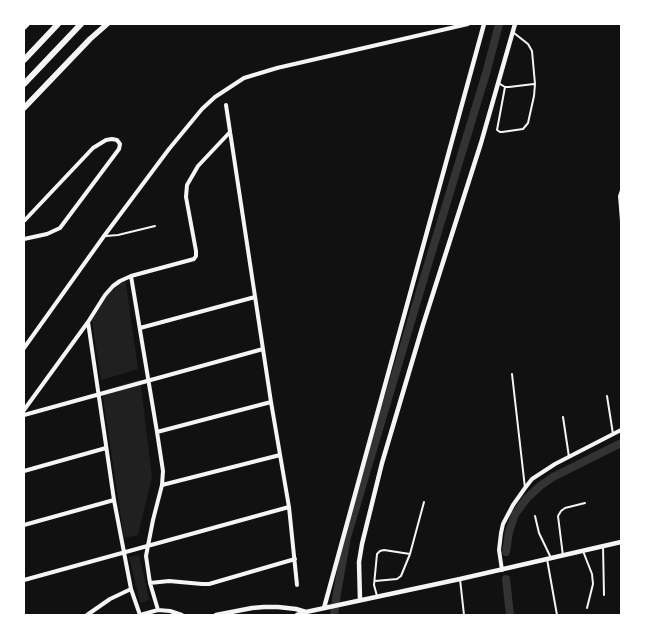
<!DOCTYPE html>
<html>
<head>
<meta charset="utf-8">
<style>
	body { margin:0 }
	#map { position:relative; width:645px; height:639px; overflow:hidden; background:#111; font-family:Rubik,sans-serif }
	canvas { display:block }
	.frame { position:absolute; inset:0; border:25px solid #fff; pointer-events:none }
</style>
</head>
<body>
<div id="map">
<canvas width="645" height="639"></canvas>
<div class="frame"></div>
</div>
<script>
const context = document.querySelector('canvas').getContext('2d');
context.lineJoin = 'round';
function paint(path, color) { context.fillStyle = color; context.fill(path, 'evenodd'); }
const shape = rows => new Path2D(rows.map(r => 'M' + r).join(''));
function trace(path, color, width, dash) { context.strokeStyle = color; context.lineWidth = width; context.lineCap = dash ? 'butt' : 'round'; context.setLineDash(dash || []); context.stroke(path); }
paint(shape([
	[125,278,138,369,101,380,91,315,115,282],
	[140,379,152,477,138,535,124,538,102,391],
	[139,555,149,599,145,602,140,602,129,557]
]), '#202020');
trace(shape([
	[506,552,509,532,515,514,527,498,540,486,553,477,621,443],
	[506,579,510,615],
	[334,615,337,593,347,537,426,271,487,70,499,24]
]), '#333', 8);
trace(shape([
	[500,84,505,87,509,87,534,84],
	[505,87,497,130,500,132,502,132,523,129,528,123,534,96,535,84,532,51,528,44,514,33],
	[621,190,619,196,621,221],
	[106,236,118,235,155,226],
	[512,374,525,488],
	[607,396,613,434],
	[563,417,569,457],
	[535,516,539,533,551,558],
	[603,546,604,595],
	[583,551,592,574,593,584,587,608],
	[563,556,558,516,561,511,565,508,585,503],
	[547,559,557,615],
	[460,579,464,615],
	[375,581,397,579,401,576,410,554,424,502],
	[377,596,374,585,377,554,380,551,384,550,410,554]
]), '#f5f5f5', 2);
trace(shape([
	[226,105,271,402,289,507,297,585],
	[24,221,93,148,106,140,112,139,117,140,120,144,119,149,60,228,47,234,24,239],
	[131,276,157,432,163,471,162,485,153,520,146,556,150,583,158,610],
	[88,322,114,500,131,589,140,615],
	[140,328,255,297],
	[24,348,104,236,169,149,202,109,215,97,244,78,277,68,468,24],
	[24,410,88,322,105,295,113,286,120,281,131,276,194,259,196,256,196,251,186,197,187,185,198,166,230,132],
	[24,415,263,349],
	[157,432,271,402],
	[24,471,106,448],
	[162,485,280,455],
	[24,525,114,500],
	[502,570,499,550,501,533,503,524,513,505,525,488,532,479,555,464,621,430],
	[24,580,289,507],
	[150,583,169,581,202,584,209,584,295,559],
	[87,615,110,599,131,589],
	[140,615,158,610,170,611,182,615]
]), '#f5f5f5', 4);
trace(shape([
	[360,600,359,562,362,544,382,463,423,325,481,143,515,24],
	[324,608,345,531,484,24],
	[216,615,252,608,264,607,278,607,296,609,306,612],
	[297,615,306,612,460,579,621,542]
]), '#f5f5f5', 4.5);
trace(shape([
	[24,27,27,24],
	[24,108,90,39,107,24]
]), '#f5f5f5', 5.5);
trace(shape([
	[24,60,58,24],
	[24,84,81,24]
]), '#f5f5f5', 6);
</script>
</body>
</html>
